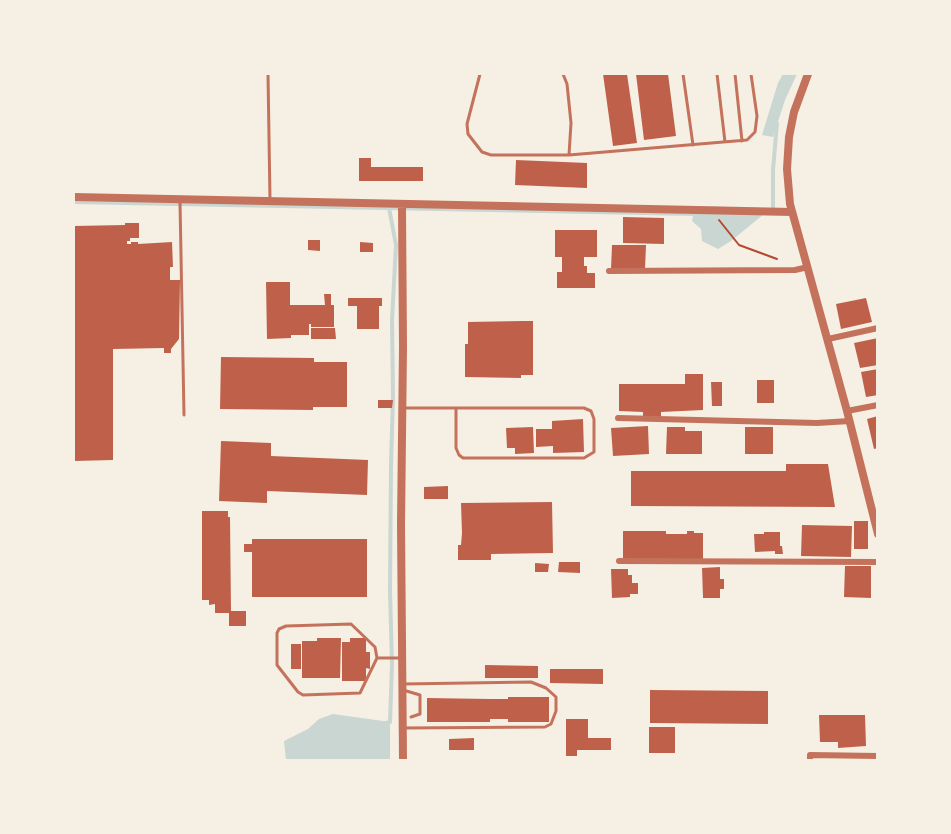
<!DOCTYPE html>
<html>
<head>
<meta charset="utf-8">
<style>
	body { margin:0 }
	#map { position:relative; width:951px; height:834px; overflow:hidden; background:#f6efe4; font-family:Manrope,sans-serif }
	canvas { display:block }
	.frame { position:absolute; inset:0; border:75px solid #f6efe4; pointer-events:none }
</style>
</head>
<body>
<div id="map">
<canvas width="951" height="834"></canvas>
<div class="frame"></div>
</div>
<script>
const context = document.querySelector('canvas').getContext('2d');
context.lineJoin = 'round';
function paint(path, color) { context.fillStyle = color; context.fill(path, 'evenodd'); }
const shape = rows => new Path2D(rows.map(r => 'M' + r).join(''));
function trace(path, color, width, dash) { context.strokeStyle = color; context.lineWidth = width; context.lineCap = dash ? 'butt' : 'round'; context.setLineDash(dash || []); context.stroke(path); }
paint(shape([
	[783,74,797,74,785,100,773,137,762,135,778,83],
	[695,206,763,208,764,214,731,241,718,249,702,241,701,229,692,221],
	[333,714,390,722,390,760,286,760,284,741,308,729,319,719]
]), '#c9d6d2');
trace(shape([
	[74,202,697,214],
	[773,211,773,170,777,123],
	[386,723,390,722,392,664,390,590,391,465,393,397,392,320,396,245,389,208]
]), '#c9d6d2', 4);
paint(shape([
	[603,74,627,74,637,143,613,146],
	[636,74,668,74,676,136,644,140],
	[359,158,371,158,371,167,423,167,423,181,359,181],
	[516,160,587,163,587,188,515,185],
	[623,217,664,218,664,244,623,243],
	[125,223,139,223,139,238,130,238,130,241,127,241,127,244,131,244,131,242,138,242,138,244,172,242,173,267,170,267,170,280,180,280,179,339,171,349,171,353,164,353,164,348,113,349,113,460,74,461,74,226,125,225],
	[555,230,597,230,597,257,584,257,584,266,587,266,587,273,595,273,595,288,557,288,557,272,562,272,562,257,555,257],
	[308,240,320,240,320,251,308,250],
	[360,242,373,243,373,252,360,252],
	[612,245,646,245,645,269,611,269],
	[266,282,290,282,290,305,325,305,324,294,331,294,331,305,334,305,334,327,311,327,311,324,309,324,309,335,291,335,291,338,267,339],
	[348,298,382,298,382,306,379,306,379,329,357,329,357,306,348,306],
	[866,298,872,322,841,329,836,304],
	[522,321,533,321,533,375,521,375,521,378,465,377,465,344,468,344,468,322],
	[311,328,335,328,336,339,311,339],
	[878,338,878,365,860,368,854,343],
	[221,357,314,358,314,362,347,362,347,407,313,407,313,410,220,409],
	[878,369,878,395,866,397,861,372],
	[685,374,703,374,703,410,661,412,661,417,643,417,643,412,619,411,619,384,685,384],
	[757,380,774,380,774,403,757,403],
	[711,382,722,382,722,406,712,406],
	[378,400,393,400,392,408,378,408],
	[878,416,878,448,874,449,867,419],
	[583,419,584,452,553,453,553,446,536,447,536,429,552,429,552,421],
	[648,426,649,454,613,456,611,428],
	[533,427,534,453,515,454,515,448,507,448,506,428],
	[667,427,685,427,685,431,702,431,702,454,666,454],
	[745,427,773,427,773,454,745,454],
	[221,441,271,443,271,456,368,460,367,495,267,491,267,503,219,501],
	[786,464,828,464,835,507,631,506,631,471,786,471],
	[448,486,448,499,424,499,424,487],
	[552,502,553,553,491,554,491,560,458,560,458,545,461,545,462,533,461,503],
	[202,511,228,511,228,517,230,517,231,611,246,611,246,626,229,626,229,613,215,613,215,604,209,605,209,600,202,600],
	[854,521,868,521,868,549,854,549],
	[802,525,852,526,851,557,801,556],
	[623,531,666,531,666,534,687,534,687,531,694,531,694,533,703,533,703,559,623,559],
	[764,532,780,532,780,546,782,546,783,554,775,554,775,551,755,552,754,534,764,534],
	[252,539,367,539,367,597,252,597,252,552,244,552,244,544,252,544],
	[559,562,580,562,580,573,558,572],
	[535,563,549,564,548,572,535,572],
	[845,566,871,566,871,598,844,597],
	[720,567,720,579,724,579,724,589,720,589,720,598,703,598,702,568],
	[611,569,628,569,628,575,632,575,632,583,638,583,638,594,630,594,630,597,612,598],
	[317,638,341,638,340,678,302,678,302,641,317,641],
	[350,638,366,638,366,652,370,652,370,669,366,668,366,681,342,681,342,642,350,642],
	[291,644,301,644,301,669,291,669],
	[485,665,538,666,538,678,485,678],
	[550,669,603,669,603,684,550,683],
	[650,690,768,691,768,724,650,723],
	[508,697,549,697,549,722,508,722,508,719,490,719,490,722,427,722,427,698,490,699,508,699],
	[819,715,865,715,866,746,838,748,838,742,820,742],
	[566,719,588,719,588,738,611,738,611,750,577,750,577,756,566,756],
	[649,727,675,727,675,753,649,753],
	[474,738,474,750,449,750,449,739]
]), '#bf614a');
trace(shape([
	[719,220,739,245,777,259]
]), '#b5482f', 2);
trace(shape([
	[268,74,270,200],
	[480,74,467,124,468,134,482,152,491,155,569,155,747,140,755,132,757,116,751,74],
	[563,74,567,84,571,123,569,155],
	[683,74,693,145],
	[717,74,725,142],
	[735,74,742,141],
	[180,202,184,415],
	[404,408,584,408,591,411,594,419,594,452,584,458,463,458,459,455,456,448,456,409],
	[377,658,360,693,303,695,298,692,277,665,277,633,279,629,286,626,351,624,375,647,377,658,401,658],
	[403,684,531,682,546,688,556,697,556,711,551,724,545,727,404,728],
	[403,690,420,695,420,714,411,717]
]), '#c5725c', 3);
trace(shape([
	[609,271,795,270,808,267],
	[828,339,878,328],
	[847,411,878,405],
	[618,418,817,423,850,421],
	[619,561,878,562],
	[810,760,810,755,878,756]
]), '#c5725c', 6);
trace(shape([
	[808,74,794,112,789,137,787,169,790,204,847,411,878,534],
	[74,197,792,212],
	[403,760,401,525,403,347,402,207,404,205]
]), '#c5725c', 8);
</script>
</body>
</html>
